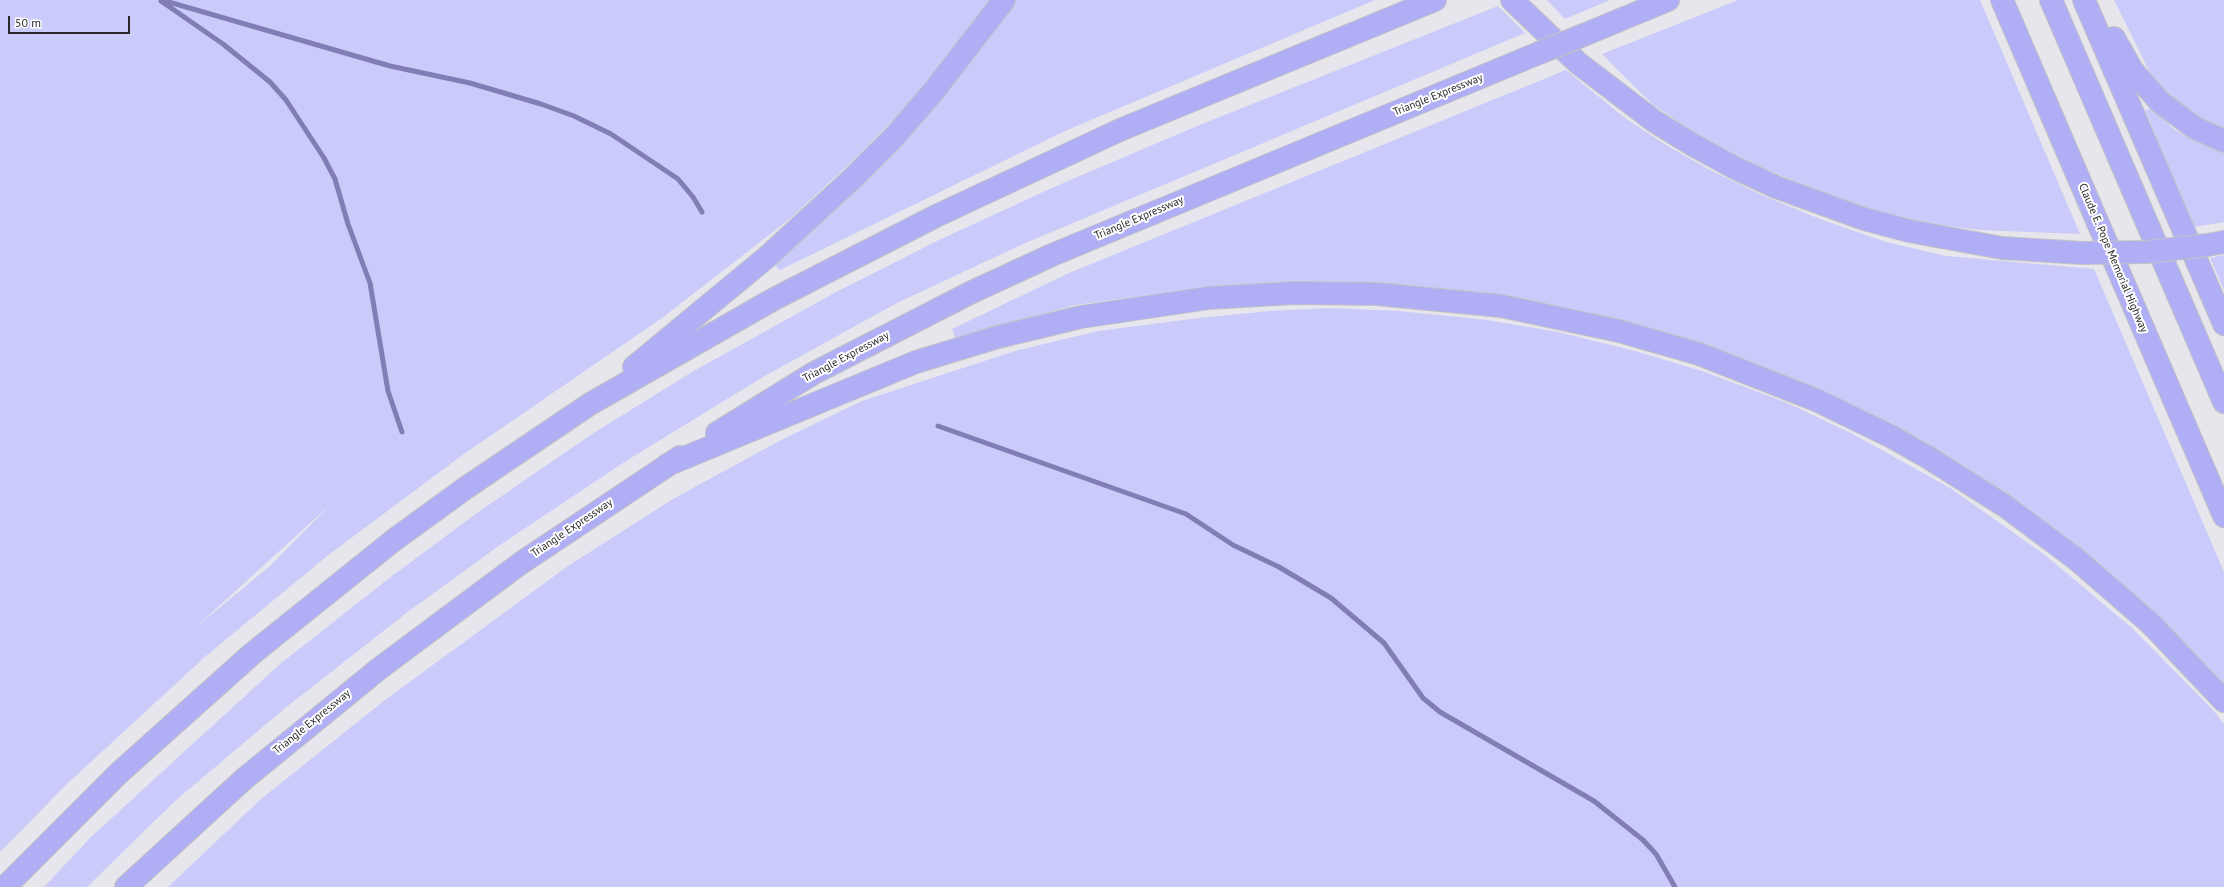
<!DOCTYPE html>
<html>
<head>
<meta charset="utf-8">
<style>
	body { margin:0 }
	#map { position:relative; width:2224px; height:887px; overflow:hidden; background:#e6e6ec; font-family:"PT Sans",sans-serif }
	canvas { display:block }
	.scale { position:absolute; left:8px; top:16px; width:122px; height:18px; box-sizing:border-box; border:2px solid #29292b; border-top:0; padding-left:5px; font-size:12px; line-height:14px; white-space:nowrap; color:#29292b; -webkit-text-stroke:3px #fff; paint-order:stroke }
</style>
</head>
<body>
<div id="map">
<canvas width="2224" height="887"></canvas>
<div class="scale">50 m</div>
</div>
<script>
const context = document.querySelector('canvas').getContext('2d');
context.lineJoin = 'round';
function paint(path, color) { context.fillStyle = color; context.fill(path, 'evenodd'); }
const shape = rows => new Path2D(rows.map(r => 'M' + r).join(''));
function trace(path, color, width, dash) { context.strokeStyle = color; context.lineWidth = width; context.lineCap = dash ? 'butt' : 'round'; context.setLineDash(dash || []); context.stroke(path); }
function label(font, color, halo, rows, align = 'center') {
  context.font = font + ' "PT Sans",sans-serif'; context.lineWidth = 4; context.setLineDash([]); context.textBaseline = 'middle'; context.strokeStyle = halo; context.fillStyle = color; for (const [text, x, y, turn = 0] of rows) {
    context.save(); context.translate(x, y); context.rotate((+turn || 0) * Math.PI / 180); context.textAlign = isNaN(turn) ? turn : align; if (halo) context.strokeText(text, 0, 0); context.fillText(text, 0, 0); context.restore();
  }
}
paint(shape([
	[0,0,991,0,931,81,861,153,791,218,662,318,464,454,327,556,206,656,69,782,0,852],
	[331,504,270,566,195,628],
	[1016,0,1375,0,1065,131,780,270,773,263,929,111,996,28],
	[1547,0,1610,0,1565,19],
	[1738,0,1980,0,2080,234,1979,230,1925,223,1873,210,1818,191,1751,163,1698,135,1653,105,1602,54],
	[2114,0,2224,0,2224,133,2190,116,2159,91],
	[1498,6,1525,33,1023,244,897,303,763,377,626,461,500,545,409,611,284,709,175,801,87,887,44,887,91,837,280,664,392,576,477,513,592,434,692,372,836,292,939,240,1054,187,1197,126],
	[1566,70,1625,118,1666,145,1710,170,1762,195,1820,219,1886,242,1946,256,2094,269,2224,572,2224,689,2037,519,1654,331,1218,286,1075,305,956,339,952,329,1069,273],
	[2152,108,2175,130,2205,145,2224,152,2224,222,2194,227,2145,110],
	[2224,255,2224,290,2210,258],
	[1329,308,1399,311,1487,320,1558,332,1635,351,1702,371,1785,402,1851,433,1950,488,2045,555,2132,628,2213,710,2224,724,2224,887,168,887,261,799,385,700,568,566,673,499,781,440,862,401,1015,351,1098,331,1199,318,1270,311]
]), '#cbcbfb');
trace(shape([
	[162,0,390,66,470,83,541,104,574,116,611,134,678,179,693,197,702,212],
	[161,1,223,44,270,82,286,100,324,158,335,179,348,224,370,283,388,391,402,432],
	[938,426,1186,514,1233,545,1279,567,1331,598,1384,643,1423,698,1440,712,1594,801,1643,840,1656,854,1675,887]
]), '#807eb5', 5);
const highway = shape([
	[1512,0,1578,63,1654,121,1693,145,1735,168,1776,187,1864,219,1909,231,2002,248,2082,253],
	[2002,0,2224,516],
	[2051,0,2224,402],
	[2084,0,2224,324],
	[1586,34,1668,0],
	[2114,38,2132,70,2160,102,2195,128,2224,141],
	[2207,245,2224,242],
	[634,367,767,257,853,178,895,136,933,92,1004,0],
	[717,433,814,373,972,292,1052,255,1539,53],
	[667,465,916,362,998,337,1081,317,1209,298,1294,293,1377,294,1501,306,1619,331,1699,354,1816,400,1892,437,1929,458,2005,506,2076,559,2151,624,2224,701],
	[5,887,119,773,253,653,394,540,467,487,590,404,774,299,936,216,1120,130,1435,0],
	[126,887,244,779,380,668,521,563,680,457]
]);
trace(highway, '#c3c3c4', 24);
trace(highway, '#b0aef5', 22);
const highwayBridge = shape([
	[1539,53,1586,34],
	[2082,253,2146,252,2207,245]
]);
trace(highwayBridge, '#c3c3c4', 24, []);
trace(highwayBridge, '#b0aef5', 22);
label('11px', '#29292b', '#fff', [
	["Triangle Expressway",1438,95,-22],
	["Triangle Expressway",1139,218,-23],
	["Claude E. Pope Memorial Highway",2113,258,67],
	["Triangle Expressway",846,357,-28],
	["Triangle Expressway",572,528,-34],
	["Triangle Expressway",312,722,-39]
]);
</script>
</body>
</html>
